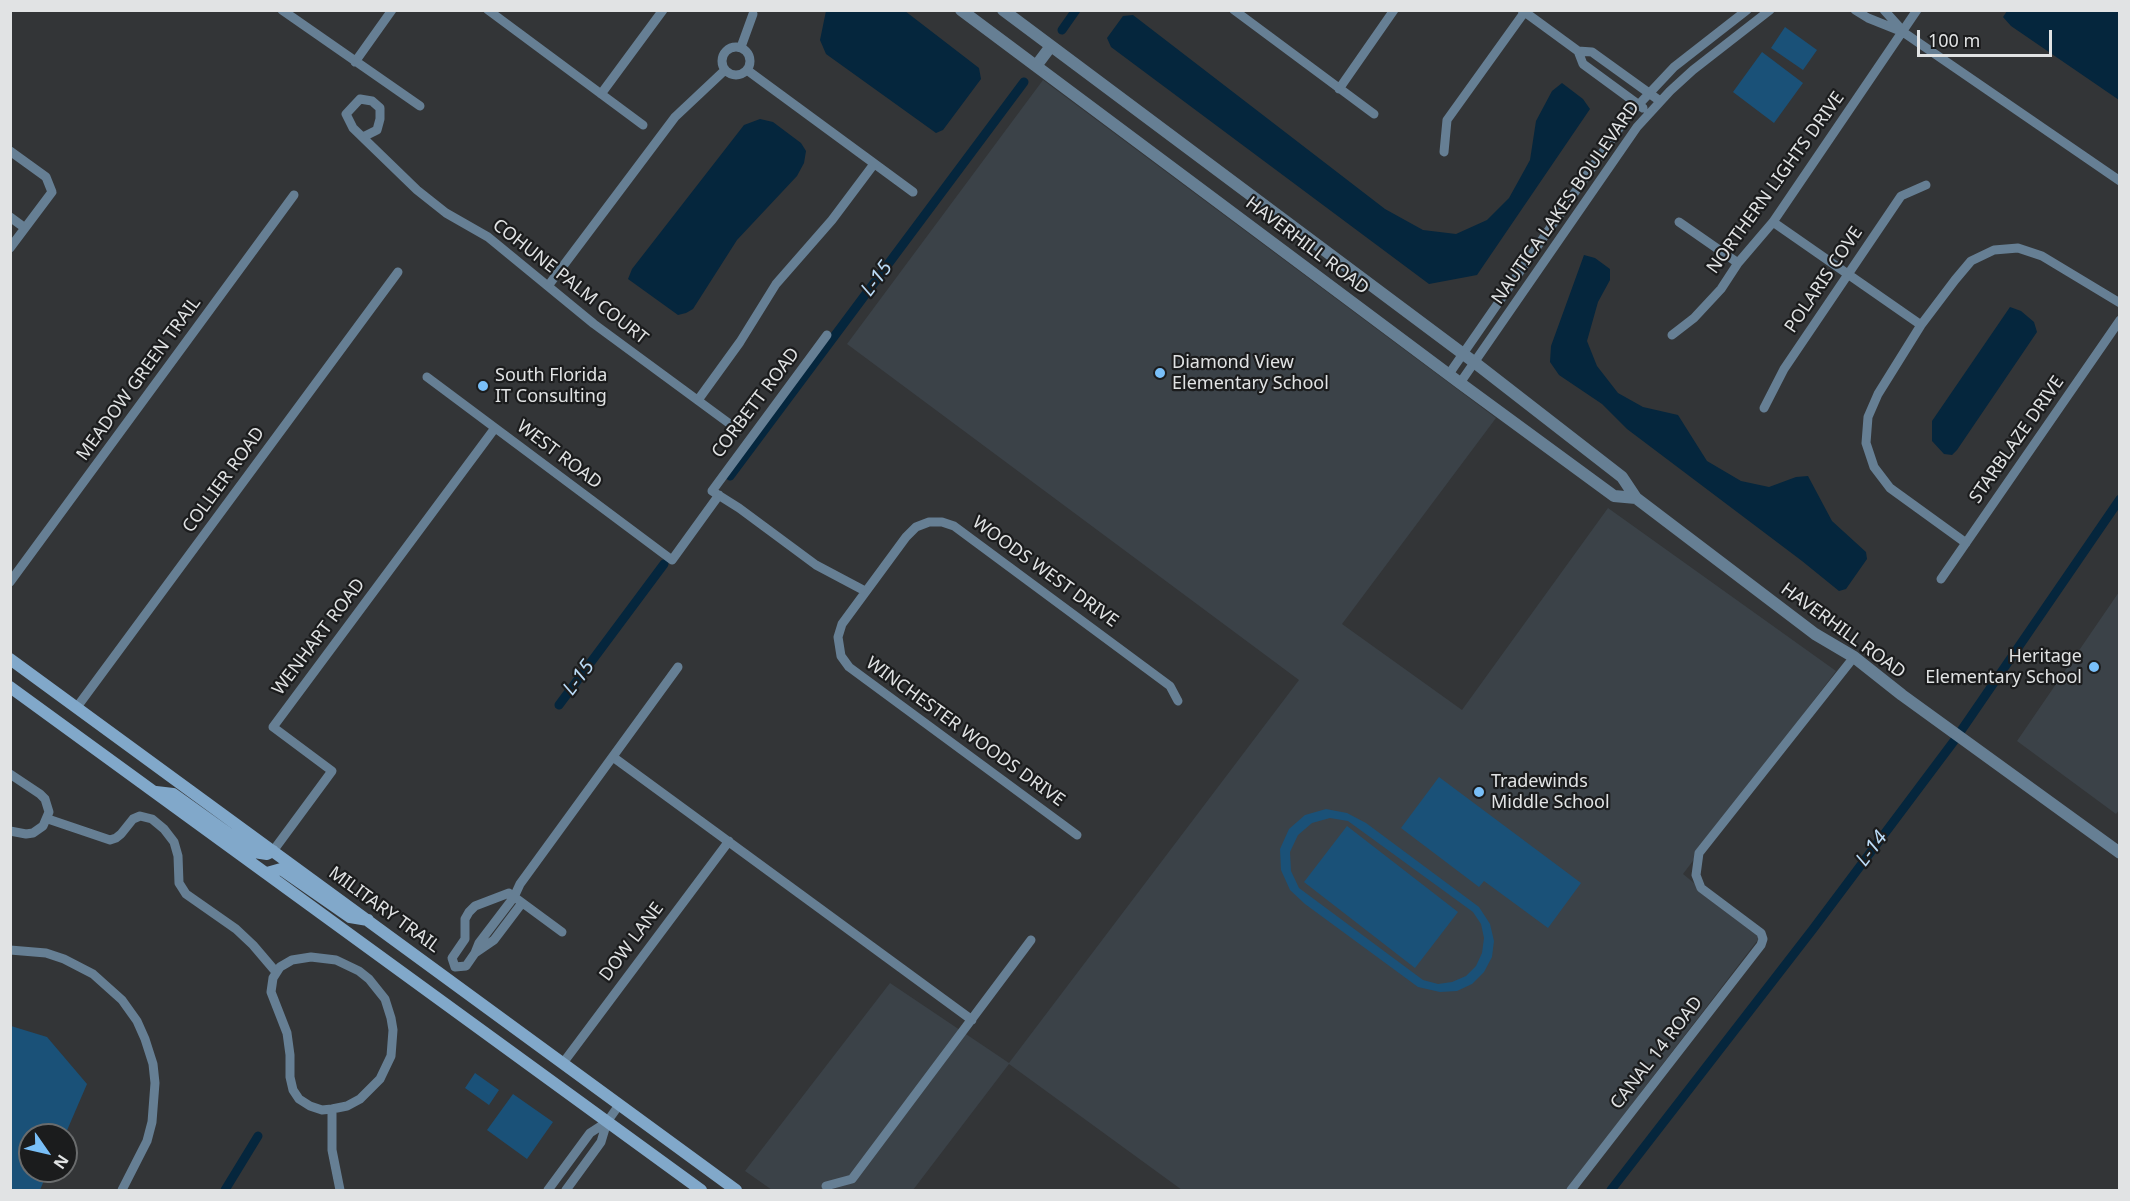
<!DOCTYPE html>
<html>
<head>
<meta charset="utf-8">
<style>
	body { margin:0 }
	#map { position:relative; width:2130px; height:1201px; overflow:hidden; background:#333537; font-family:"Noto Sans",sans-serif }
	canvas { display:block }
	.frame { position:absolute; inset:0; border:12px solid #e1e3e4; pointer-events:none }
	.north { position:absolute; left:18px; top:1123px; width:60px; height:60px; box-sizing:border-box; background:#1b1c1d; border:2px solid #6a6c6d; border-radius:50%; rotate:124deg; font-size:16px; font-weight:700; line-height:24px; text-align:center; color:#e1e3e4 }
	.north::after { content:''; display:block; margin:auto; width:21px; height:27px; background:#79bff8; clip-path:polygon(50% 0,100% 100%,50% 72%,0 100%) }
	.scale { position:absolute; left:1917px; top:30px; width:135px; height:27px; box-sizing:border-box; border:3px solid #e1e3e4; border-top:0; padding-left:8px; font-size:18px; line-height:21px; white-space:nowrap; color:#e1e3e4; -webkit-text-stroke:4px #1b1c1d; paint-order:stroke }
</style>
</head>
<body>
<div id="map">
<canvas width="2130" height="1201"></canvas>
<div class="frame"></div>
<div class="north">N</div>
<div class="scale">100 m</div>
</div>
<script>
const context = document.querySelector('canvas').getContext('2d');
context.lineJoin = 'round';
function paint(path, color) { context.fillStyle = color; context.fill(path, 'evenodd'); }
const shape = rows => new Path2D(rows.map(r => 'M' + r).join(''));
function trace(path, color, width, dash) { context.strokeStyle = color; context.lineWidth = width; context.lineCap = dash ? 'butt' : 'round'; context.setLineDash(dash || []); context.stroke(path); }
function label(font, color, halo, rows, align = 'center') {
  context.font = font + ' "Noto Sans",sans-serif'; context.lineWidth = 4.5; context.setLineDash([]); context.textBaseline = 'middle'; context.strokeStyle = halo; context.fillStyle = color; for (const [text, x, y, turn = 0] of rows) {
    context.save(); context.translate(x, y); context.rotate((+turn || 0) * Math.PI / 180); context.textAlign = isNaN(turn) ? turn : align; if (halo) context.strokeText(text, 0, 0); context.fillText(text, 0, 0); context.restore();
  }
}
paint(shape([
	[1043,80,1496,418,1342,624,1462,710,1608,508,1836,671,1683,874,1760,937,1566,1190,1182,1190,1009,1064,913,1190,772,1190,745,1171,890,983,1009,1063,1299,680,847,344],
	[2119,592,2120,809,2116,814,2017,741]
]), '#3b4248');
paint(shape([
	[1785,27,1817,50,1803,70,1771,48],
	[1762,52,1803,83,1774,123,1733,92],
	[1439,777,1581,883,1548,928,1484,881,1479,887,1401,828],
	[1326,809,1347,813,1366,823,1479,907,1490,924,1494,941,1492,957,1484,972,1472,984,1457,991,1440,992,1418,987,1305,904,1290,890,1281,870,1280,849,1289,829,1305,815],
	[1330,818,1348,821,1473,912,1481,924,1484,938,1482,953,1476,966,1466,976,1452,982,1438,984,1423,980,1299,888,1291,871,1290,852,1298,835,1312,823],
	[1347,826,1458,912,1415,968,1304,882],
	[11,1026,47,1037,87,1084,65,1135,30,1135,30,1171,48,1171,40,1190,11,1190],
	[475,1073,499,1090,489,1105,465,1088],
	[513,1094,553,1122,527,1159,487,1130]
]), '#1a5178');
paint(shape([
	[826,11,905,11,979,68,981,79,943,130,936,133,826,54,820,40],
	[2007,11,2119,11,2119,100,2011,26,2003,17],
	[1133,15,1385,209,1423,230,1456,234,1487,220,1509,198,1530,160,1536,121,1552,91,1562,83,1583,99,1590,109,1477,275,1429,284,1111,47,1107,38,1123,16],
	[760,119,773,122,801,143,806,151,804,163,797,176,737,240,693,309,686,313,678,315,628,279,632,269,744,125],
	[1584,255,1595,258,1610,269,1610,280,1598,302,1587,341,1597,366,1618,393,1643,407,1678,415,1707,461,1741,481,1769,487,1796,477,1808,476,1832,521,1866,552,1867,559,1846,589,1839,591,1802,561,1627,429,1602,404,1559,375,1550,362,1551,346],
	[2010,307,2021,311,2034,322,2037,332,1957,450,1952,455,1944,454,1932,441,1932,421]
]), '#05263d');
trace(shape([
	[1062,30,1076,10],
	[730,476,1024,82],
	[559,705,664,564],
	[225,1190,258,1136],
	[1611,1190,1813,929,1954,741,2120,499]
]), '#05263d', 9);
trace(shape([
	[282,10,420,106],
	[488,10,643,125],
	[1234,10,1374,114],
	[1522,10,1578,51,1583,64,1643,108],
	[1855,10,1868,18,1903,32,2120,181],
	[1884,10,1902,30],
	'722 61a14 14 0 1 1 28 0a14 14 0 1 1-28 0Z',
	[741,47,753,14],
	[1578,51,1592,52,1660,101],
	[355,62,392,10],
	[747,70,913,192],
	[1339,89,1394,10],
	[601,94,663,10],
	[363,137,377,130,380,119,380,108,372,101,360,99,346,114,353,128,417,190,446,213,488,237,594,324,734,427],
	[10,151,46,177,52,192,10,248],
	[1444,152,1447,120,1526,10],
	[10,217,25,228],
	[1679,222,1738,263],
	[1773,222,1921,325],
	[548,286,675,117,725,70],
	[827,335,712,491,739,508,816,565,865,591],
	[1672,335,1694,318,1721,289,1738,263,1773,222,1917,10],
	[1449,374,1627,117,1674,67,1747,10],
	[427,377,672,560,719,495],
	[1460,383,1637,127,1670,91,1693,70,1770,10],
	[698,400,740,342,776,284,832,220,874,164],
	[1764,408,1784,369,1901,196,1926,185],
	[1966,543,1890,488,1874,467,1866,443,1868,417,1878,394,1921,325,1955,280,1971,261,1994,250,2018,248,2042,256,2120,303],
	[1941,579,2120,320],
	[10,582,294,195],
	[77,707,398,272],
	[613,757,972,1020],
	[10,774,40,794,45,799,49,812,43,826,33,833,26,834,10,831],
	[48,819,110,840,116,838,121,834,133,819,140,816,152,819,164,829,174,842,178,856,179,883,186,894,236,929,253,945,276,972],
	[1077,835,849,667,841,656,838,637,842,624,906,537,916,527,929,522,942,522,954,526,1170,686,1178,701],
	[273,851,332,771,273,727,495,428],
	[10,950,46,953,64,959,93,974,122,1000,137,1021,145,1039,153,1064,155,1083,152,1122,147,1141,122,1190],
	[475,953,479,943,514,897,520,884,678,667],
	[311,957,336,960,359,971,369,979,385,999,391,1018,393,1030,391,1056,380,1079,360,1099,347,1106,332,1109,322,1110,310,1106,299,1099,293,1090,290,1077,290,1055,287,1033,271,992,273,978,280,967,292,960,311,957],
	[455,967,452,958,465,939,465,919,469,912,475,906,509,893,562,932],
	[455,967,466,966,475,953,494,940,522,903],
	[563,1063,729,841],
	[332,1109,332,1150,340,1190],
	[826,1186,852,1179,1031,940],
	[548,1190,590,1133,607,1122],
	[566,1190,601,1142,607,1122,619,1105],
	[1571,1190,1761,945,1763,939,1761,933,1701,888,1696,875,1699,853,1854,657]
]), '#667f94', 9);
trace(shape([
	[961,10,1460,383,1614,496,1636,498],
	[1003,10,1474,362,1622,477,1636,498,1815,634,1854,657,1902,695,2120,853],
	[1036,66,1051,46]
]), '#667f94', 12);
trace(shape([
	[10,659,736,1190],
	[10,687,701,1190],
	[156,792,173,794,254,852,267,854,273,851],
	[267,873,281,869,350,917,368,920]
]), '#81a8ca', 12);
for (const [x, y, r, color] of [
	[1160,373,6,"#79bff8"],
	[483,386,6,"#79bff8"],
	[2094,667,6,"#79bff8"],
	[1479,792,6,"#79bff8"]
]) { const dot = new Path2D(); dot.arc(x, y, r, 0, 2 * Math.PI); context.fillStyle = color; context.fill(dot); trace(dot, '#1b1c1d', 2); }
label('18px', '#e1e3e4', '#1b1c1d', [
	["NORTHERN LIGHTS DRIVE",1776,183,-54],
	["NAUTICA LAKES BOULEVARD",1566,203,-55],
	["HAVERHILL ROAD",1307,246,37],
	["POLARIS COVE",1824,280,-56],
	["COHUNE PALM COURT",570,282,38],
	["MEADOW GREEN TRAIL",139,379,-54],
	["CORBETT ROAD",756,403,-53],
	["STARBLAZE DRIVE",2017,440,-55],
	["WEST ROAD",559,455,37],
	["COLLIER ROAD",224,480,-54],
	["WOODS WEST DRIVE",1045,572,36],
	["HAVERHILL ROAD",1843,631,36],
	["WENHART ROAD",319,637,-53],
	["WINCHESTER WOODS DRIVE",965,732,36],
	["MILITARY TRAIL",384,910,36],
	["DOW LANE",632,942,-53],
	["CANAL 14 ROAD",1657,1053,-52]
]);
label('18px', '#e1e3e4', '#1b1c1d', [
	["Diamond View",1172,363],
	["Elementary School",1172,384],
	["South Florida",495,376],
	["IT Consulting",495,397],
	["Heritage",2082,657,"right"],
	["Elementary School",2082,678,"right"],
	["Tradewinds",1491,782],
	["Middle School",1491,803]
], 'left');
label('italic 20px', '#bbdbf6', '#1b1c1d', [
	["L-15",877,279,-53],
	["L-15",579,678,-53],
	["L-14",1872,849,-53]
]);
</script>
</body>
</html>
